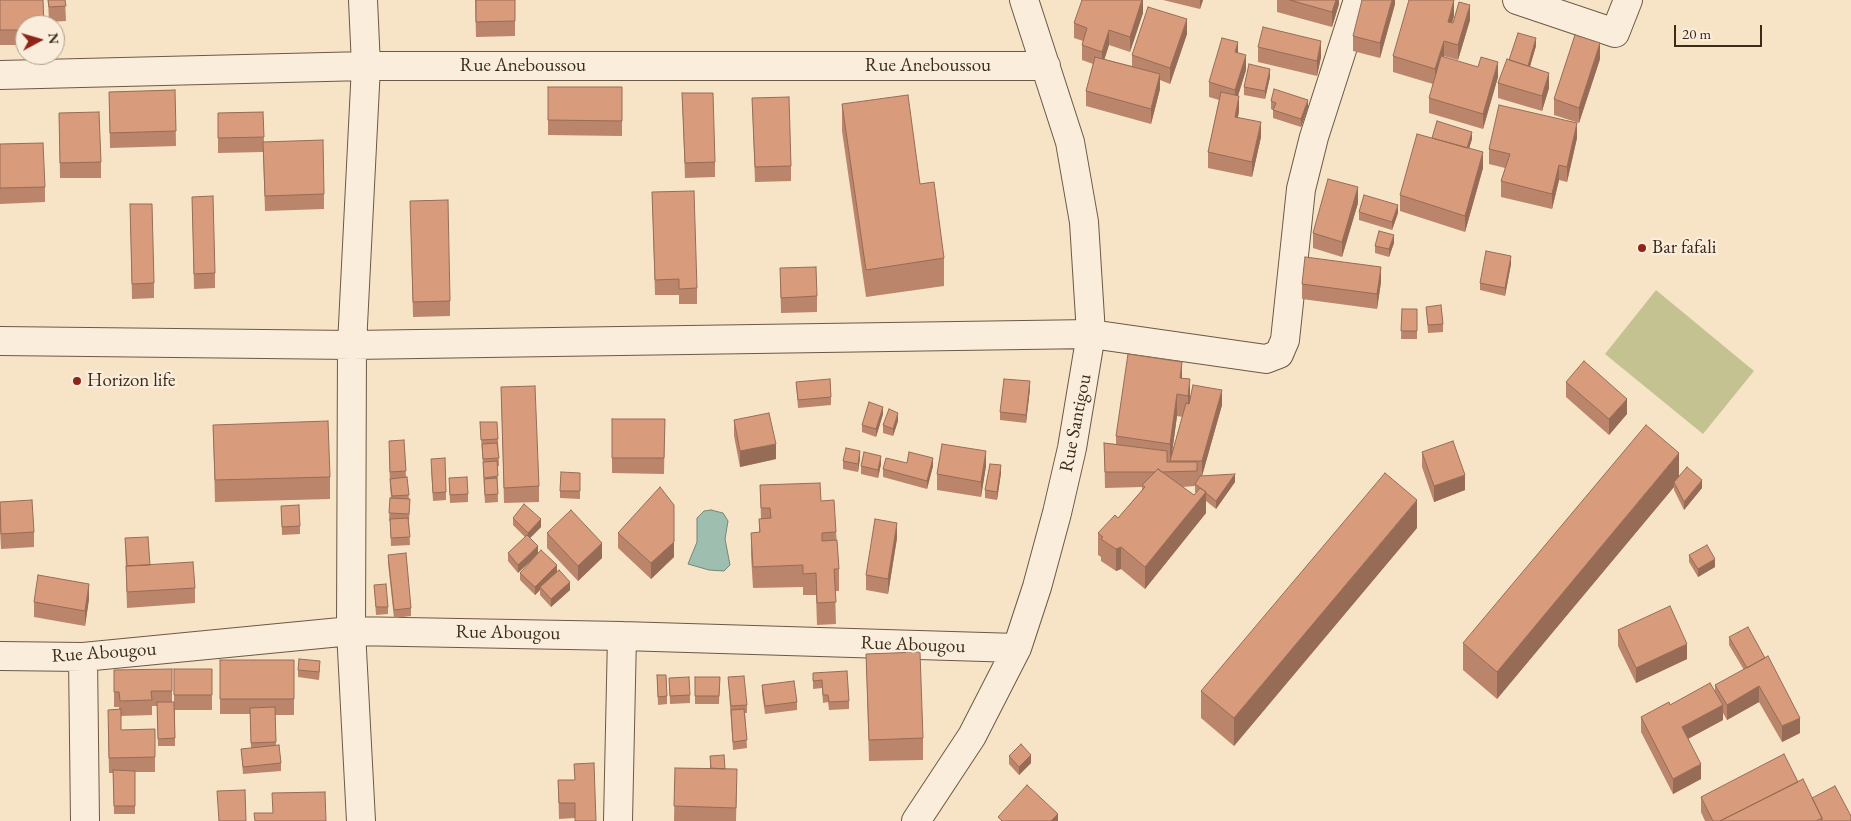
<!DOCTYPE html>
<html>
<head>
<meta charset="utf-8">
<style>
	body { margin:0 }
	#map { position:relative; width:1851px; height:821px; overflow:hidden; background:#f7e4c7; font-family:"EB Garamond",serif }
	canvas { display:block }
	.north { position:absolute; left:15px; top:15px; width:50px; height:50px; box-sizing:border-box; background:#faeddb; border:1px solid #ae9f8e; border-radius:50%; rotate:84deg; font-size:14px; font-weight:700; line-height:20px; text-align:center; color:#3c2b1a }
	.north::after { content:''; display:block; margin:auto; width:18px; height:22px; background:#8f2418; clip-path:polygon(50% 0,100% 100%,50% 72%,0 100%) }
	.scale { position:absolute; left:1674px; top:25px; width:88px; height:22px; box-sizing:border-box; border:2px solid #3c2b1a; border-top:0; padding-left:6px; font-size:15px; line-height:18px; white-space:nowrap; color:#3c2b1a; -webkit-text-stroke:4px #faeddb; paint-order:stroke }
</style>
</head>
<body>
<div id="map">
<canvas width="1851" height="821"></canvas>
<div class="north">N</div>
<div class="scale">20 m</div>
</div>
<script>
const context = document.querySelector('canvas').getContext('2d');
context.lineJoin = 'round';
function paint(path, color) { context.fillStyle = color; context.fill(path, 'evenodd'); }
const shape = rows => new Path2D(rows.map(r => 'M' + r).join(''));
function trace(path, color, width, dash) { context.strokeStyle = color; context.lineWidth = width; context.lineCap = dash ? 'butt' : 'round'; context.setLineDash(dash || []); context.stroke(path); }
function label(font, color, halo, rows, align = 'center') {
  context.font = font + ' "EB Garamond",serif'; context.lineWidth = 4.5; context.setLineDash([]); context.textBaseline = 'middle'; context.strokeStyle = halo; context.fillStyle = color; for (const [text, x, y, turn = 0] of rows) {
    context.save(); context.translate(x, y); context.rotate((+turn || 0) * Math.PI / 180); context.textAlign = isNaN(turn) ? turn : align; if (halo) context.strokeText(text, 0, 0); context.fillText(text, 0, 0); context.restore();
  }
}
paint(shape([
	[1656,290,1754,371,1703,434,1605,354]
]), '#c4c291');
const water = shape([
	[711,510,723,513,728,521,725,539,730,565,724,571,709,570,688,564,697,542,697,518,704,511,711,510]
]);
paint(water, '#9ebfb0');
trace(water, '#778474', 1);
const street = shape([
	[1517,0,1615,33,1628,0],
	[0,75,366,66,1046,66],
	[0,341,352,345,1091,334,1266,359,1279,354,1285,340,1301,189,1314,137,1358,0],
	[0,656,83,657,351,631,622,636,1017,648],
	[83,657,85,821],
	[361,821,351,631,352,345,366,66,363,0],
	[618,821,622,636],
	[916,821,972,736,1017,648,1037,587,1057,513,1072,448,1091,334,1084,222,1070,142,1024,0]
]);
trace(street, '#6b5945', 30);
trace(street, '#faeddb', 28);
paint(shape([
	[0,0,25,25,25,45,0,45],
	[48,0,65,0,66,21,49,22],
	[475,0,515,0,515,36,476,37],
	[1143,0,1143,13,1130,52,1109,45,1104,59,1132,66,1132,55,1187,34,1170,84,1160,80,1160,89,1151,124,1086,106,1086,91,1093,64,1082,60,1082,45,1083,41,1074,38,1074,23],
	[1163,0,1203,0,1200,9],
	[1277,0,1339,0,1339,4,1332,27,1277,12],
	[1395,0,1395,4,1380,58,1353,51,1353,36],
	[1454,16,1452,23,1470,20,1458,60,1444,56,1443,57,1498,77,1483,129,1429,113,1429,98,1433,84,1393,72,1393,56],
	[1536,46,1530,66,1549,88,1542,111,1498,98,1498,83],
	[1258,47,1321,57,1317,76,1258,62],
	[1238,53,1246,70,1238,96,1239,111,1238,117,1261,137,1252,177,1208,168,1208,152,1219,100,1209,97,1209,82],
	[1600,59,1579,123,1554,115,1554,99],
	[1270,77,1265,99,1244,95,1244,87],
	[548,87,622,87,622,136,548,135],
	[175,90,176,146,110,148,109,92],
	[682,93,715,162,715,177,685,178],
	[752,98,791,166,791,181,755,182],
	[1271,101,1308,108,1301,127,1273,118,1273,110,1271,109],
	[842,104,920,184,944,258,944,286,866,297,842,131],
	[263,112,264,142,324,194,324,209,265,211,263,152,218,153,218,113],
	[59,113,101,162,101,178,60,178],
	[1432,138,1472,139,1469,148,1483,168,1465,232,1400,211,1400,195],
	[1577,138,1567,182,1559,180,1552,209,1501,197,1501,181,1505,168,1489,164,1489,149],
	[0,144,45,187,45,202,0,204],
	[652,192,697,288,697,304,679,304,679,295,655,295],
	[192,197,215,273,215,288,194,289],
	[410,201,450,301,450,316,413,317],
	[1358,203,1342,257,1313,248,1313,233],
	[130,204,154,283,154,298,132,299],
	[1359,212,1398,213,1392,230,1359,220],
	[1394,243,1389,257,1375,253,1375,246],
	[1511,264,1505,296,1480,290,1480,283],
	[780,268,817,296,817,312,781,313],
	[1381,282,1377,309,1302,299,1302,284],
	[1426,307,1443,324,1443,332,1428,333],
	[1402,309,1417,309,1417,339,1401,339],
	[1182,378,1190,398,1222,405,1202,476,1235,482,1216,509,1206,501,1206,513,1145,589,1121,569,1116,571,1101,561,1101,557,1098,555,1098,533,1118,518,1142,490,1142,487,1105,488,1104,443,1116,444,1116,436],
	[1177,416,1183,417,1172,452],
	[1195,486,1195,492,1196,493,1194,495,1182,487],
	[796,382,831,397,831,405,798,408],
	[1566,382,1627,414,1609,435,1566,397],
	[501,387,539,486,539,502,504,503],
	[1030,389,1026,423,1000,420,1000,412],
	[883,414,876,437,862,432,862,425],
	[612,419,665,419,664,474,612,473],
	[734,420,776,459,740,467,734,436],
	[898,421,893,436,883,433,883,425],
	[480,422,498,439,499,466,497,466,498,502,485,503,484,487,483,466],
	[213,425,330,477,330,499,215,502],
	[404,440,406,477,409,499,410,499,409,522,410,545,391,546,390,521,389,521,390,498,391,498,390,487,389,449],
	[1422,452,1465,490,1434,502,1422,467],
	[860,458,858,472,843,469,843,461],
	[881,464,878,478,861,474,861,466],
	[933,466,927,489,883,477,883,469],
	[986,466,981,497,937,490,937,474],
	[431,467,446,492,446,500,433,501],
	[580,473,580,499,560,498,560,491],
	[1001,473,997,500,985,498,985,490],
	[1679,476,1702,488,1684,510,1674,490,1674,487,1497,699,1463,670,1463,643],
	[449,478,468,494,468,502,450,503],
	[760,485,821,501,836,532,839,569,839,591,835,591,836,624,817,625,816,595,803,595,803,587,753,588,751,555,751,533,759,533,759,519,761,519],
	[0,502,34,532,34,547,1,549,0,528],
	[674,505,674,557,651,579,618,548,618,533],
	[281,506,300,526,300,534,282,535],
	[513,518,541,527,530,538,518,573,508,561,508,553,525,537,513,525],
	[1417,528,1234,746,1201,718,1201,691],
	[547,533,602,558,578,581,547,548],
	[125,538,150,565,195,588,195,603,127,608],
	[897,538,888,594,866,590,866,575],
	[388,555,411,608,411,616,394,618,388,563],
	[1689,555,1715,567,1698,577,1689,562],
	[557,571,570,590,551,607,540,595,540,590,535,595,520,580,520,573],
	[374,585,388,607,388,614,376,615],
	[89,599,85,626,34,617,34,602],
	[1618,630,1687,659,1636,683,1618,646],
	[1729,637,1800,733,1782,742,1759,702,1727,720,1723,713,1723,720,1688,739,1701,779,1673,794,1641,732,1641,717,1670,705,1715,692,1715,685,1744,670,1729,645],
	[866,654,923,738,923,760,869,761],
	[220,660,294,660,294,715,275,715,276,745,281,763,281,771,243,774,241,749,251,748,250,714,220,714],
	[174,669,212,669,212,710,175,710,175,746,158,746,157,706,152,706,152,715,121,716,121,730,155,729,155,772,135,772,135,814,114,814,113,773,109,773,108,725,119,709,119,707,114,707,114,670,172,691,172,702,174,703],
	[320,669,319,680,298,677,298,670],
	[813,673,849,701,849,709,829,710,828,702,823,703,822,688,813,689],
	[657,675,667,696,667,704,658,705],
	[695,677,720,677,719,704,695,704],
	[728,677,747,705,747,713,745,713,747,748,733,750],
	[669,678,690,695,690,703,670,704],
	[762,685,797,702,797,710,765,714,762,693],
	[710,756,725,769,737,784,736,821,674,821,675,768,710,768],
	[1009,756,1031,763,1019,775,1009,764],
	[558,780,596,821,575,818,559,819],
	[1798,782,1812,798,1851,821,1705,821,1701,812,1701,797]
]), '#ba856a');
paint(shape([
	[1142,0,1143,0,1143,13,1130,52,1130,37],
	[1200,0,1203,0,1200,9],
	[1336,0,1339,0,1339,4,1332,27,1332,12],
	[1392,0,1395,0,1395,4,1380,58,1380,43],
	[1454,0,1454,16,1448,37,1448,22],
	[1470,5,1470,20,1458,60,1458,45],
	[1187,19,1187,34,1170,84,1170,68],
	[1109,30,1109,45,1102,67,1102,52],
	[1536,38,1536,46,1526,80,1526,72],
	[1321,41,1321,57,1317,76,1317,61],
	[1444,41,1444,56,1435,84,1435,69],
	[1238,42,1238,58,1235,52],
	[1600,43,1600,59,1579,123,1579,108],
	[1246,55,1246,70,1235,105,1235,90],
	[1498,62,1498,77,1483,129,1483,114],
	[1270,69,1270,77,1265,99,1265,91],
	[1549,73,1549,88,1542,111,1542,96],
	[1160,74,1160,89,1151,124,1151,109],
	[1239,96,1239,111,1235,132,1235,117],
	[1308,100,1308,108,1301,127,1301,119],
	[1261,122,1261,137,1252,177,1252,162],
	[1577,123,1577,138,1567,182,1567,167],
	[1472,132,1472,139,1465,162,1465,154],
	[1483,152,1483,168,1465,232,1465,216],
	[1559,165,1559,180,1552,209,1552,194],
	[1358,187,1358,203,1342,257,1342,242],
	[1398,205,1398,213,1392,230,1392,222],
	[1394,235,1394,243,1389,257,1389,249],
	[1511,256,1511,264,1505,296,1505,288],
	[1381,267,1381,282,1377,309,1377,294],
	[1182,362,1182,384,1180,378],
	[1190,379,1190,401,1188,418,1188,396],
	[1030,381,1030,389,1026,423,1026,415],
	[1222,390,1222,405,1202,476,1202,461],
	[1177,394,1177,416,1171,461,1170,461,1170,444],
	[1627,399,1627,414,1609,435,1609,419],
	[883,407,883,414,876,437,876,429],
	[898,413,898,421,893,436,893,429],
	[776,444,776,459,740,467,740,451],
	[860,451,860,458,858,472,858,464],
	[986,451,986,466,981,497,981,482],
	[1679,453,1679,481,1674,482,1674,487,1497,699,1497,672],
	[881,456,881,464,878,478,878,470],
	[933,458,933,466,927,489,927,481],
	[1001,465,1001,473,997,500,997,492],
	[1235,474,1235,482,1216,509,1216,501],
	[1465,475,1465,490,1434,502,1434,486],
	[1702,480,1702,488,1684,510,1684,502],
	[1206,492,1206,513,1145,589,1145,567],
	[1417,500,1417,528,1234,746,1234,718],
	[541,519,541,527,528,540,528,533],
	[897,523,897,538,888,594,888,579],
	[674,542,674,557,651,579,651,563],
	[602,543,602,558,578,581,578,566],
	[538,546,538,554,518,573,518,565],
	[1121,547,1121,569,1116,571,1116,549],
	[1715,559,1715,567,1698,577,1698,569],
	[557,565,557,573,540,587,540,590,535,595,535,587],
	[570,582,570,590,551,607,551,599],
	[89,584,89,599,85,626,85,611],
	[1687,644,1687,659,1636,683,1636,668],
	[1759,686,1759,702,1727,720,1727,705],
	[1723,705,1723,720,1682,742,1682,727],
	[1800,718,1800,733,1782,742,1782,726],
	[1031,755,1031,763,1019,775,1019,767],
	[1701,764,1701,779,1673,794,1673,779],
	[1058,814,1058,821,1051,821]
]), '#976c56');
const building = shape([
	[0,0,43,0,44,25,25,25,25,30,0,30,0,0],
	[48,0,65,0,66,6,49,7,48,0],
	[476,0,515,0,515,21,476,22,476,0],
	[1082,0,1142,0,1130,37,1109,30,1102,52,1082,45,1087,28,1074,23,1082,0],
	[1290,0,1336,0,1332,12,1290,0],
	[1362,0,1392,0,1380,43,1353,36,1362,0],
	[1409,0,1454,0,1448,22,1453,23,1459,2,1470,5,1458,45,1444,41,1435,69,1393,56,1409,0],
	[1148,7,1187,19,1170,68,1132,55,1148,7],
	[1263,27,1321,41,1317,61,1258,47,1263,27],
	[1518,33,1536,38,1528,66,1509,60,1518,33],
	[1575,35,1600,43,1579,108,1554,99,1575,35],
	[1222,38,1238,42,1235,52,1246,55,1235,90,1209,82,1222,38],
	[1441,56,1478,67,1481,57,1498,62,1483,114,1429,98,1441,56],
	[1095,57,1160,74,1151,109,1086,91,1095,57],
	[1507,59,1549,73,1542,96,1498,83,1507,59],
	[1249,64,1270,69,1265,91,1244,87,1249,64],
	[548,87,622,87,622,121,548,120,548,87],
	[1274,89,1308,100,1301,119,1273,110,1276,103,1271,101,1274,89],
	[175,90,176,131,110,133,109,92,175,90],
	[1221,92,1239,96,1235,117,1261,122,1252,162,1208,152,1221,92],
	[682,93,713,93,715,162,685,163,682,93],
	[908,95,920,184,934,182,944,258,866,270,842,104,908,95],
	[789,97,791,166,755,167,752,98,789,97],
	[1499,105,1577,123,1567,167,1559,165,1552,194,1501,181,1510,154,1489,149,1499,105],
	[99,112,101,162,60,163,59,113,99,112],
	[263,112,264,137,218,138,218,113,263,112],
	[1437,121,1472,132,1467,148,1432,138,1437,121],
	[1417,134,1483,152,1465,216,1400,195,1417,134],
	[323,140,324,194,265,196,263,142,323,140],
	[43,143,45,187,0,188,0,144,43,143],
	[1328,179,1358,187,1342,242,1313,233,1328,179],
	[694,191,697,288,679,289,679,279,655,280,652,192,694,191],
	[1364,195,1398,205,1392,222,1359,212,1364,195],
	[213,196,215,273,194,274,192,197,213,196],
	[448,200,450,301,413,302,410,201,448,200],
	[130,204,152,204,154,283,132,284,130,204],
	[1379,231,1394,235,1389,249,1375,246,1379,231],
	[1486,251,1511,256,1505,288,1480,283,1486,251],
	[1305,257,1381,267,1377,294,1302,284,1305,257],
	[816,267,817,296,781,298,780,268,816,267],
	[1441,305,1443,324,1428,325,1426,307,1441,305],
	[1402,309,1417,309,1417,331,1401,331,1402,309],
	[1128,354,1182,362,1180,378,1190,379,1188,396,1177,394,1170,444,1116,436,1128,354],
	[1584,361,1627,399,1609,419,1566,382,1584,361],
	[830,379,831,397,798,400,796,382,830,379],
	[1004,379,1030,381,1026,415,1000,412,1004,379],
	[1193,385,1222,390,1202,461,1170,461,1186,403,1189,404,1193,385],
	[535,386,539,486,504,488,501,387,535,386],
	[869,402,883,407,876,429,862,425,869,402],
	[889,409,898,413,893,429,883,425,889,409],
	[769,413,776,444,740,451,734,420,769,413],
	[612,419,665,419,664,458,612,458,612,419],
	[328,421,330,477,215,480,213,425,328,421],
	[480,422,497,422,498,439,481,440,480,422],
	[1646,425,1679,453,1497,672,1463,643,1646,425],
	[404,440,406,471,390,472,389,441,404,440],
	[1453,441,1465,475,1434,486,1422,452,1453,441],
	[497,443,499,458,483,459,482,444,497,443],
	[1104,443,1167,451,1167,462,1197,462,1197,471,1162,472,1158,469,1155,472,1105,472,1104,443],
	[942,444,986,451,981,482,937,474,942,444],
	[846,448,860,451,858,464,843,461,846,448],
	[864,452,881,456,878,470,861,466,864,452],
	[909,452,933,458,927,481,883,469,886,458,907,463,909,452],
	[445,458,446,492,433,493,431,459,445,458],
	[497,461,498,476,484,478,483,462,497,461],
	[990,464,1001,465,997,492,985,490,990,464],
	[1687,467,1702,480,1684,502,1674,482,1687,467],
	[1158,469,1194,495,1200,488,1206,492,1145,567,1121,547,1116,549,1101,539,1103,537,1098,533,1115,515,1118,518,1145,487,1142,485,1158,469],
	[561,472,580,473,580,491,560,491,561,472],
	[1385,473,1417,500,1234,718,1201,691,1385,473],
	[1235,474,1216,501,1206,493,1206,492,1195,484,1200,476,1235,474],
	[407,477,409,495,392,496,390,479,407,477],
	[467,477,468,494,450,495,449,478,467,477],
	[497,478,498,494,485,495,484,479,497,478],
	[820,483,821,501,834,500,836,532,822,533,822,541,837,540,839,569,834,569,836,602,817,603,816,573,803,574,803,565,753,567,751,533,760,532,759,519,771,518,770,508,761,508,760,485,820,483],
	[660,487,674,505,674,542,651,563,618,533,660,487],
	[390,498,410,499,409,514,389,513,390,498],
	[32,500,34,532,1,534,0,502,32,500],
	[524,504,541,519,528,533,513,518,524,504],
	[299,505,300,526,282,527,281,506,299,505],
	[571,510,602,543,578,566,547,533,571,510],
	[408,518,410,537,391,538,390,519,408,518],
	[875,519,897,523,888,579,866,575,875,519],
	[527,535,538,546,518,565,508,553,527,535],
	[148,537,150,565,127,566,125,538,148,537],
	[1707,545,1715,559,1698,569,1689,555,1707,545],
	[541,550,557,565,535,587,520,573,541,550],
	[406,553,411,608,394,610,388,555,406,553],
	[193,562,195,588,127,592,126,566,193,562],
	[559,570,570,582,551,599,540,587,559,570],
	[38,575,89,584,85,611,34,602,38,575],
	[386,584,388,607,376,607,374,585,386,584],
	[1670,606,1687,644,1636,668,1618,630,1670,606],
	[1748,627,1765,658,1747,668,1729,637,1748,627],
	[920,652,923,738,869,740,866,654,920,652],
	[1768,656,1800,718,1782,726,1759,686,1727,705,1715,685,1768,656],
	[299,659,320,661,319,672,298,670,299,659],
	[220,660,294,660,294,699,220,699,220,660],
	[172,669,172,691,151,691,152,700,120,701,119,692,114,692,114,670,172,669],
	[174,669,212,669,212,695,174,695,174,669],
	[847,671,849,701,829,702,828,695,823,695,822,680,813,681,813,673,847,671],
	[657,675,666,675,667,696,658,697,657,675],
	[744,676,747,705,731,706,728,677,744,676],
	[689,677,690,695,670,696,669,678,689,677],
	[695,677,720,677,719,696,695,696,695,677],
	[794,681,797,702,765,706,762,685,794,681],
	[1710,683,1723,705,1682,727,1701,764,1673,779,1641,717,1669,702,1670,705,1710,683],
	[157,702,174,702,175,738,158,739,157,702],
	[275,707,276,742,251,743,250,708,275,707],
	[121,709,121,730,155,729,155,757,109,758,108,710,121,709],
	[744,709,747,740,733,742,731,710,744,709],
	[1021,744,1031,755,1019,767,1009,756,1021,744],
	[279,745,281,763,243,767,241,749,279,745],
	[1784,754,1798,782,1720,821,1713,821,1701,797,1784,754],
	[724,755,725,769,711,768,710,756,724,755],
	[594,763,596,821,575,821,575,803,559,803,558,780,575,780,574,764,594,763],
	[675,768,737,769,736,808,674,806,675,768],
	[113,770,135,771,135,806,114,806,113,770],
	[1803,779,1822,818,1816,821,1720,821,1803,779],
	[1027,785,1058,814,1051,821,1002,821,998,817,1027,785],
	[1835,786,1851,816,1851,821,1822,821,1822,818,1812,798,1835,786],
	[245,790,246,821,219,821,217,791,245,790],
	[325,792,326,821,255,821,254,813,273,813,272,793,325,792]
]);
paint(building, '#d89b7b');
trace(building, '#976c56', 1);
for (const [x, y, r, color] of [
	[1642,248,5,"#8f2418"],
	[77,381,5,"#8f2418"]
]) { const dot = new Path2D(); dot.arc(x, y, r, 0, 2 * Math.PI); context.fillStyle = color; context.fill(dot); trace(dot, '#faeddb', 2); }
label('19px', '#3c2b1a', '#faeddb', [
	["Rue Aneboussou",523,66],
	["Rue Aneboussou",928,66],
	["Rue Santigou",1076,423,-79],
	["Rue Abougou",508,633,1],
	["Rue Abougou",913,645,2],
	["Rue Abougou",104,653,-4]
]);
label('19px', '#3c2b1a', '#faeddb', [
	["Bar fafali",1652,248],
	["Horizon life",87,381]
], 'left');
</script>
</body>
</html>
